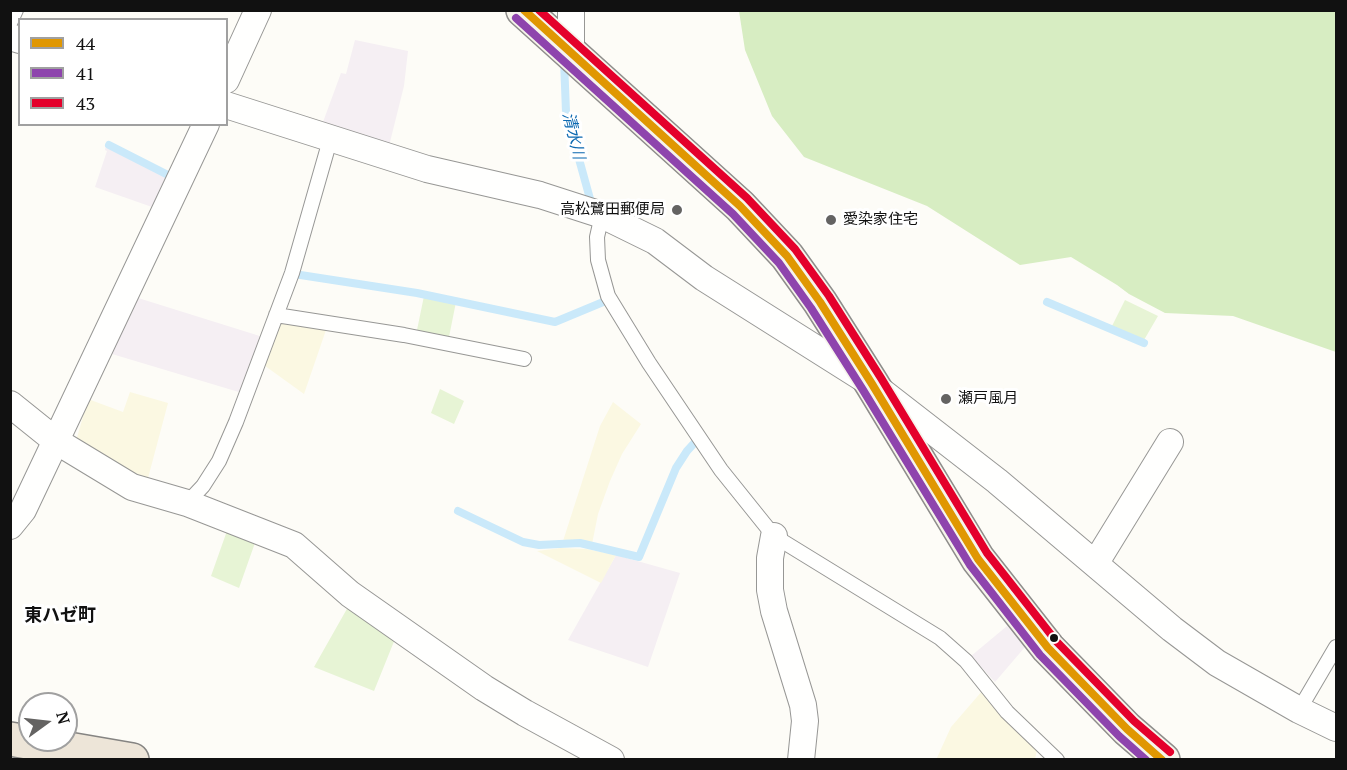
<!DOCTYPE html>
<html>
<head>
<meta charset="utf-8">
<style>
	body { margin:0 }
	#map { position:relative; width:1347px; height:770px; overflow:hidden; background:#fdfcf7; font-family:"PT Serif",serif }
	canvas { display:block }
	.frame { position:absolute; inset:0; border:12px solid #111; pointer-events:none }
	.legend { position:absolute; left:18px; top:18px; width:210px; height:108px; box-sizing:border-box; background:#fff; border:2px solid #a0a0a0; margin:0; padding:8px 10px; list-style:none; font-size:18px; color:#111 }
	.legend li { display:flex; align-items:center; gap:12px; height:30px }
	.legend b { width:30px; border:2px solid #a0a0a0 }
	.north { position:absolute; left:18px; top:692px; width:60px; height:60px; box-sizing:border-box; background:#fff; border:2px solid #a0a0a0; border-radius:50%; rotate:75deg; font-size:16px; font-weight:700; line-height:24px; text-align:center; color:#111 }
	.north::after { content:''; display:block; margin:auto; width:21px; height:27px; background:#646362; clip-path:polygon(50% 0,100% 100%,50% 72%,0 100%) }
</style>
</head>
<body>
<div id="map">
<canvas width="1347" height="770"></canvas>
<div class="frame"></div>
<ul class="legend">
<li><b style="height:8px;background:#e09702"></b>44</li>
<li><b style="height:8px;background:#8e44ad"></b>41</li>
<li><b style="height:8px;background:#e4002b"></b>43</li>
</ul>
<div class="north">N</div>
</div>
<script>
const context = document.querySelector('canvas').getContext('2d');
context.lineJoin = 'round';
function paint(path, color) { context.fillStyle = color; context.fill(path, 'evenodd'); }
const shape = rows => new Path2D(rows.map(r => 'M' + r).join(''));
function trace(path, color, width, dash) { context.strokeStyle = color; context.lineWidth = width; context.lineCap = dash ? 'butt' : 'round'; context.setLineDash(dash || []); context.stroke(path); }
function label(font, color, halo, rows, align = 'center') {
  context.font = font + ' "PT Serif","Noto Sans JP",serif'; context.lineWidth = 6; context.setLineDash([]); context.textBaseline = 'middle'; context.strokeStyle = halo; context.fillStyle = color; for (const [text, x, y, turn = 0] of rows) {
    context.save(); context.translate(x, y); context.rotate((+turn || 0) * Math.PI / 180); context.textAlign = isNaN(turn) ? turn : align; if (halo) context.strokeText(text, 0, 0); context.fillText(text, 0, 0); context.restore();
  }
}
paint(shape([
	[355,40,408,51,404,86,389,146,323,122,341,73,346,74],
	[106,144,119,153,167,176,152,207,95,187,107,151,105,150],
	[135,297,263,337,242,393,112,354,117,334],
	[616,555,680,573,648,667,568,640],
	[1007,626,1025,647,995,682,971,656]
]), '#f5eff3');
paint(shape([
	[277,323,326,330,304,394,261,363],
	[130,392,168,403,148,478,130,471,76,441,88,399,123,412],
	[613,402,641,424,622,454,610,481,598,514,592,544,563,541,600,426],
	[561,548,586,549,616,555,601,583,537,551],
	[983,690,1037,750,1035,759,936,760,951,727]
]), '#fbf8e2');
paint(shape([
	[424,296,456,302,449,337,417,330],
	[1125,300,1158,316,1144,340,1112,326],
	[440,389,464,401,454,424,431,413],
	[228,528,256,540,239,588,211,576],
	[348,607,395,639,374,691,314,667]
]), '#e7f4d5');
paint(shape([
	[739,11,1336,11,1336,352,1233,316,1165,313,1129,294,1117,285,1071,257,1020,265,927,206,804,157,772,116,745,50]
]), '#d7edc2');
trace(shape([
	[564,60,566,112,592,206],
	[109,145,168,175],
	[294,274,417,293,555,322,608,300],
	[1047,302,1144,343],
	[458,511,523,542,539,545,580,543,639,557,676,468,687,451,698,439]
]), '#cae9fa', 8);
const service = shape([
	[10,23,16,10],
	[602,215,597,237,598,260,608,296,649,363,721,470,774,536,940,638,966,661,1007,712,1057,760],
	[276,315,404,335,524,359],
	[187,503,203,486,219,461,236,422,292,273,330,140],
	[1299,710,1336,647]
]);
const minor = shape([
	[571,10,571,53],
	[10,37,20,40],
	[226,80,258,10],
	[226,105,427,169,540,195,602,215,655,241,704,278,872,384,997,481,1172,629,1217,663,1299,710,1336,728],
	[10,404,56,441,132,487,187,503,294,545,350,594,484,688,525,713,611,760],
	[10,526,23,510,206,124],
	[774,536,770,558,770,590,774,611,803,705,805,721,801,760],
	[1095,564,1170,442]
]);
const secondary = shape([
	[523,10,740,206,787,256,820,302,872,384,978,559,1048,648,1127,729,1163,760]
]);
const trunk = shape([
	[10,739,132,760]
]);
trace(service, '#979795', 16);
trace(minor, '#979795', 28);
trace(secondary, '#8e8d8b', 36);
trace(trunk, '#858482', 36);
trace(service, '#fffffe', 14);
trace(minor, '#fffffe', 26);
trace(secondary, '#f6f4eb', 33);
trace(trunk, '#ede5d8', 33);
trace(shape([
	[524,10,740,206,787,256,820,302,872,384,978,559,1048,648,1127,729,1162,760]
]), '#e09702', 8);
trace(shape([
	[516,18,733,214,779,263,811,308,863,390,970,565,1040,655,1119,736,1146,760]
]), '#8e44ad', 8);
trace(shape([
	[539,10,747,198,795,249,829,296,881,378,987,553,1056,641,1134,721,1170,752]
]), '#e4002b', 8);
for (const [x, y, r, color] of [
	[677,210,6,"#646362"],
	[831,220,6,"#646362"],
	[946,399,6,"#646362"],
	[1054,638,5,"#111"]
]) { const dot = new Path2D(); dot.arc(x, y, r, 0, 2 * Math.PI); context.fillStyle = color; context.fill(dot); trace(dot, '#fff', 2); }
label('15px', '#111', '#fff', [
	["高松鷺田郵便局",665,210,"right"],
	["愛染家住宅",843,220],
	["瀬戸風月",958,399]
], 'left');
label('italic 16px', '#0c69b1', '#fff', [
	["清水川",573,136,76]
]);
label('bold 18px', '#111', '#fff', [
	["東ハゼ町",60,616]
]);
</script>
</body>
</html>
